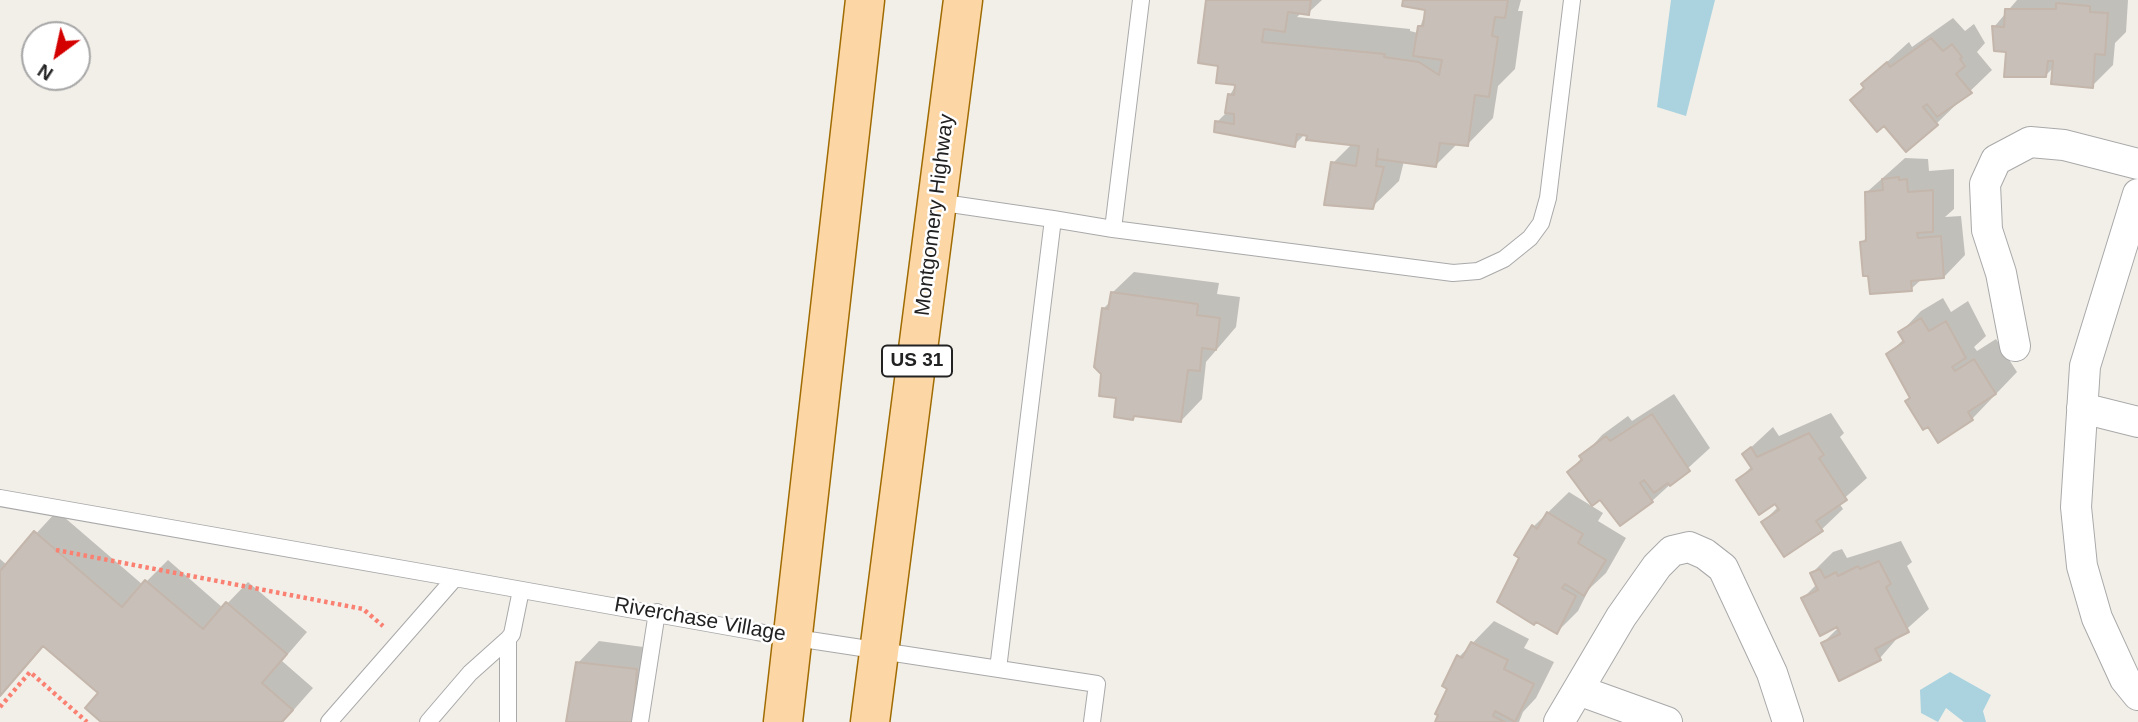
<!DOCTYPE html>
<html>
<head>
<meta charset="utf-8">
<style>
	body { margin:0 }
	#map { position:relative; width:2138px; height:722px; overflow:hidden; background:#f2efe9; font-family:Arial,sans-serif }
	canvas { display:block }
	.north { position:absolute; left:21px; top:21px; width:70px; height:70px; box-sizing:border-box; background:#fff; border:2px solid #a7a7a7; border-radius:50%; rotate:213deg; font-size:19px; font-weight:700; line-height:28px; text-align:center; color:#222 }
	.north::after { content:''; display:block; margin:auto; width:24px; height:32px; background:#d40000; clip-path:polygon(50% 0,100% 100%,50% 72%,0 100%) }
</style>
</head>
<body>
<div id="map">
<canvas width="2138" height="722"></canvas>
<div class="north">N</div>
</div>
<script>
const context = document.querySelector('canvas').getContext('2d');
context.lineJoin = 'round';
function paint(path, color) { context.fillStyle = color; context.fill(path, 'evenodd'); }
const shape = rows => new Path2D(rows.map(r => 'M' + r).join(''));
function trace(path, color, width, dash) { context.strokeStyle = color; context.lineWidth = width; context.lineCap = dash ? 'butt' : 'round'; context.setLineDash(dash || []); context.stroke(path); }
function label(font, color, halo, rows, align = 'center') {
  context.font = font + ' Arial,sans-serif'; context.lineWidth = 5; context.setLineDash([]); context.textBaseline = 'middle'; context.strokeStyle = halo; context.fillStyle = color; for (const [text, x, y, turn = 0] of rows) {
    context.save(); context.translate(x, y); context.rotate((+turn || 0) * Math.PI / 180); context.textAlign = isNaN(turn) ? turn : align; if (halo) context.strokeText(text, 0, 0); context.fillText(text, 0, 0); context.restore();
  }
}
paint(shape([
	[1671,0,1715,0,1686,116,1657,107],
	[1950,672,1991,695,1983,711,1986,722,1964,722,1946,708,1938,722,1921,713,1920,690]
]), '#aad3df');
paint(shape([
	[1208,0,1322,0,1308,13,1302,12,1297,17,1410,29,1410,31,1418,33,1427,8,1405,0,1521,0,1518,11,1523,11,1515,69,1498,86,1493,118,1467,145,1458,143,1435,166,1404,161,1399,181,1372,207,1333,163,1352,144,1305,134,1294,145,1217,122,1227,112,1230,95,1237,83,1220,64],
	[2017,0,2128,0,2126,32,2115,43,2113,65,2092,86,2054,67,2046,75,1993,41,1994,27],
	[1953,18,1965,31,1974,24,1985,43,1977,52,1992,70,1936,124,1863,84,1909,42,1912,47],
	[1905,158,1928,159,1929,171,1954,169,1954,209,1945,217,1961,216,1965,255,1944,277,1923,278,1911,289,1861,243,1867,237,1867,192],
	[1134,272,1219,283,1217,294,1240,297,1236,327,1206,362,1202,399,1181,421,1136,415,1133,418,1118,397,1103,309,1111,301,1112,293],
	[1943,298,1951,312,1968,301,1986,336,1974,347,1977,351,1996,339,2017,372,1972,419,1938,440,1888,354,1904,339,1900,333,1921,311],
	[1674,394,1710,448,1652,501,1620,524,1601,497,1569,472,1602,435,1628,416,1632,421],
	[1831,413,1844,433,1840,437,1867,478,1839,503,1843,509,1821,530,1763,522,1779,506,1738,480,1752,466,1744,454,1773,427,1779,436],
	[1569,492,1603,513,1598,521,1626,538,1606,573,1589,589,1578,611,1557,632,1521,557,1533,527],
	[57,511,143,585,168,560,223,608,248,582,307,632,282,661,313,688,283,722,103,722,100,693,45,645,0,697,0,559,7,565],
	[1901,541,1912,562,1907,566,1929,609,1900,635,1880,658,1823,643,1843,623,1803,598,1817,584,1812,573,1833,552,1842,549,1847,558],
	[1494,621,1529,639,1524,648,1554,662,1536,698,1523,712,1519,722,1436,722,1459,657],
	[599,641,658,649,648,722,568,722,578,663]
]), '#0003');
const building = shape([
	[1206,0,1311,0,1309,15,1288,12,1285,32,1264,29,1262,42,1385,54,1384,57,1419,62,1439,75,1442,60,1413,56,1418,26,1423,26,1425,10,1402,6,1403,0,1508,0,1505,18,1495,17,1492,36,1498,37,1489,97,1475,95,1468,146,1440,143,1436,167,1377,159,1378,149,1376,166,1384,167,1373,209,1324,205,1331,162,1356,166,1359,146,1306,140,1307,136,1297,134,1295,147,1214,132,1215,121,1234,124,1234,114,1225,113,1228,94,1234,95,1235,85,1216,83,1218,66,1198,63,1206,0],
	[2056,3,2090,6,2090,12,2108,13,2105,55,2095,54,2093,88,2051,84,2053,61,2048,61,2046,77,2004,77,2006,52,1994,51,1992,26,2004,27,2005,9,2056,9,2056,3],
	[1931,38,1943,51,1952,44,1962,57,1960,59,1965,66,1956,74,1972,93,1937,117,1927,104,1923,107,1938,125,1906,152,1884,126,1877,132,1850,100,1864,88,1861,84,1887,62,1890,67,1931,38],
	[1899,177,1899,180,1907,179,1908,192,1933,190,1933,232,1917,233,1918,238,1941,236,1944,278,1911,281,1912,291,1870,294,1868,276,1863,276,1860,242,1866,241,1865,192,1883,190,1882,179,1899,177],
	[1111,292,1198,304,1197,315,1220,318,1216,350,1202,348,1200,371,1188,370,1181,422,1134,416,1133,420,1114,417,1116,398,1099,396,1101,374,1094,367,1102,308,1108,309,1111,292],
	[1921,318,1929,331,1946,321,1966,358,1952,367,1955,371,1974,359,1996,394,1968,412,1973,420,1938,443,1928,427,1923,430,1905,401,1910,398,1886,354,1904,342,1898,332,1921,318],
	[1652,414,1690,471,1670,486,1668,483,1654,493,1644,480,1640,483,1653,502,1620,526,1600,500,1592,506,1567,472,1582,460,1579,456,1606,436,1610,441,1652,414],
	[1809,433,1824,455,1819,458,1847,500,1816,521,1823,531,1784,557,1761,522,1779,510,1775,504,1759,515,1736,480,1752,469,1742,454,1751,447,1757,457,1809,433],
	[1547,512,1583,534,1578,543,1606,560,1584,596,1565,584,1562,588,1576,596,1557,634,1536,622,1534,625,1497,602,1519,558,1514,555,1532,525,1537,529,1547,512],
	[34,531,122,607,145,580,203,629,226,602,287,654,262,683,293,710,282,722,101,722,85,708,98,693,43,646,0,696,0,571,34,531],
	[1879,561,1891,584,1886,587,1909,632,1875,649,1881,660,1839,681,1821,643,1840,634,1837,627,1820,636,1801,598,1818,590,1810,573,1820,569,1825,578,1836,572,1838,576,1858,566,1860,569,1879,561],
	[1471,642,1508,660,1504,669,1534,684,1515,722,1495,711,1493,716,1505,722,1435,722,1438,715,1435,714,1447,689,1442,686,1457,655,1462,658,1471,642],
	[576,662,637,669,633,722,566,722,576,662]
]);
paint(building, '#c7bfb8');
trace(building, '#c4b6ab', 2);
const service = shape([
	[937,202,1053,219,998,669],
	[1053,219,1113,229,1141,0],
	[1113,229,1453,273,1478,271,1504,259,1530,238,1541,223,1548,198,1572,0],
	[0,498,455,578],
	[508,639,512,634,521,590],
	[329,722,455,578,757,632,1097,684,1092,722],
	[428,722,470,673,508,639,508,722],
	[640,722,657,612]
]);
const minor = shape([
	[2138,194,2085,366,2076,507,2082,566,2097,618,2125,679,2138,695],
	[2015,346,2001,273,1987,230,1985,184,1996,160,2030,142,2064,145,2138,164],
	[2082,408,2138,422],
	[1578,690,1667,722],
	[1559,722,1621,617,1657,566,1672,551,1689,547,1705,554,1723,568,1772,673,1788,722]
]);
const primary = shape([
	[783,722,865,0],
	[870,722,963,0]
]);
trace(service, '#a9a9a9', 18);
trace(minor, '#a9a9a9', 32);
trace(primary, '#a06b00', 41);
trace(shape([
	[56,550,363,609,383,626],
	[0,707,30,672,87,722]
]), '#fa8072', 4.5, [3.5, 3.5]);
trace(service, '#fff', 16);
trace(minor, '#fff', 30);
trace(primary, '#fcd6a4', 38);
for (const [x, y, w] of [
	[917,361,70]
]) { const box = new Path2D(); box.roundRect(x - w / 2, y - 15.5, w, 31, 5); context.fillStyle = '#fff'; context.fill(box); trace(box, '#222', 2); }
label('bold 19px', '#222', null, [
	["US 31",917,361]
]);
label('21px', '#222', '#fff', [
	["Montgomery Highway",935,215,-83],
	["Riverchase Village",700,620,10]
]);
</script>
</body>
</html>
